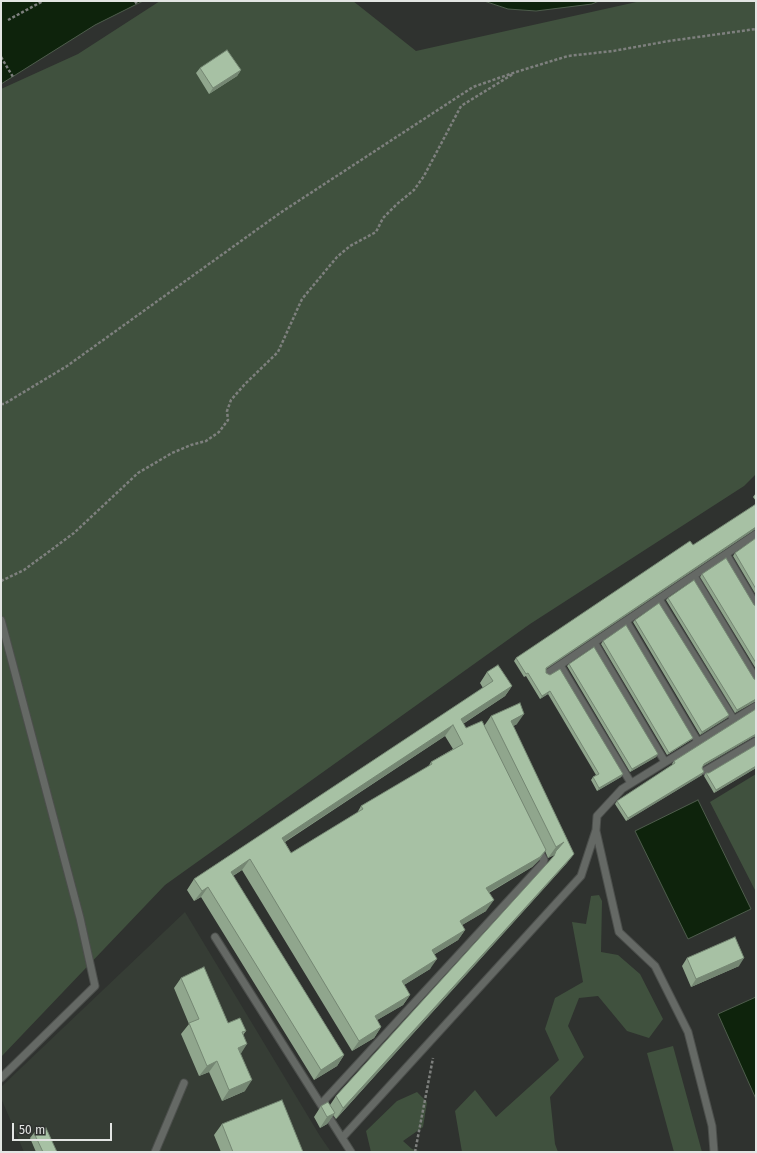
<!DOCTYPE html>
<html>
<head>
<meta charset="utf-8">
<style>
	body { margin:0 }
	#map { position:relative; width:757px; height:1153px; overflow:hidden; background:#2f322f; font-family:"Fira Sans",sans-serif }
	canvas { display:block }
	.frame { position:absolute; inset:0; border:2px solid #e3e5e3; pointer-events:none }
	.scale { position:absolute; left:12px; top:1123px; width:100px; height:18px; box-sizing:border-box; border:2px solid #e3e5e3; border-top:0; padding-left:5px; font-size:12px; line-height:14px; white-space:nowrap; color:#e3e5e3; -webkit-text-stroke:3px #2f322f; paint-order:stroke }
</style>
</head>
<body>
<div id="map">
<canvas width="757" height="1153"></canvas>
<div class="frame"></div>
<div class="scale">50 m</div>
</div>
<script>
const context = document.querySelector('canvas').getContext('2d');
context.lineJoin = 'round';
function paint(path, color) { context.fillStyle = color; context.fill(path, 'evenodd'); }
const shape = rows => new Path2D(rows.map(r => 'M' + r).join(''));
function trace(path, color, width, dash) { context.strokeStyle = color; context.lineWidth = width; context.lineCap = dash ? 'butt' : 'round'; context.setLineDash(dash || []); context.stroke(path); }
paint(shape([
	[185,912,320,1136,331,1152,24,1152,1,1098,1,1087]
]), '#363d35');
paint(shape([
	[160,1,353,1,416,51,641,1,756,1,756,474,744,486,530,624,165,885,1,1057,1,89,78,54],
	[756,774,756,892,710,802],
	[599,895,602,901,601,952,618,955,640,974,663,1019,649,1038,627,1031,598,996,579,998,568,1026,584,1057,550,1097,555,1144,558,1152,462,1152,455,1111,475,1090,496,1117,559,1060,545,1029,555,998,583,982,572,922,586,924,591,896],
	[673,1046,702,1152,674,1152,647,1053],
	[417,1092,427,1102,423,1127,403,1141,412,1149,423,1152,371,1152,366,1131,397,1101]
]), '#40513e');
const water = shape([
	[1,1,143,1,95,25,1,84,1,1],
	[484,1,599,1,592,4,536,11,508,9,484,1],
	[698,800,751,909,688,939,635,831,698,800],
	[756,997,756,1099,718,1014,756,997]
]);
paint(water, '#0e230c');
trace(water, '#4e5d4c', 1);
const service = shape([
	[726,554,756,605],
	[694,576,756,679],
	[659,599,734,720],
	[1,620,80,918,95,986,1,1078],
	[626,621,698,742],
	[594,642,665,762],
	[560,665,631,783],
	[548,673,756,534],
	[705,771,756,741],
	[596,831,619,932,655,966,688,1032,712,1126,714,1152],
	[215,937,342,1138],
	[321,1104,543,863,544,860,538,849],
	[155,1152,184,1083],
	[351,1152,342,1138,581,876,596,830,597,816,622,789,756,706]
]);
trace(service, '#4c4f4c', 9);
trace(shape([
	[135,1,137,4],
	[8,20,43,1],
	[1,57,13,77],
	[1,404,4,404,67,366,280,213,473,87,516,72,568,56,613,51,669,41,756,29],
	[1,581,24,570,74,533,138,473,172,453,191,445,206,441,219,432,228,420,227,411,231,400,245,384,278,352,302,299,337,257,350,246,376,232,383,218,397,204,414,190,424,176,461,106,513,74],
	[415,1152,433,1058]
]), '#7e807e', 2.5, [3, 2]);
trace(service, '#656965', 7);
paint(shape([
	[200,68,241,70,237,76,209,94,196,73],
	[756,493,756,501,753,497],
	[754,530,546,669,546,673,623,774,621,777,597,791,591,780,593,777,596,775,548,694,540,699,526,676,524,677,514,661,516,658,693,545],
	[756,538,756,595,733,556,735,553],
	[702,574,756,606,756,669,700,577],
	[668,598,754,679,756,680,756,701,735,713,666,600],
	[635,620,729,715,727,718,700,735,633,622],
	[603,641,693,738,691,740,667,755,601,644],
	[569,664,658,754,656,757,630,772,567,666],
	[487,672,512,686,505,696,463,724,466,728,484,726,491,716,517,724,513,726,574,854,566,864,336,1119,333,1115,327,1124,320,1128,314,1117,321,1106,330,1105,336,1096,549,862,554,855,548,858,545,851,539,860,532,867,489,893,486,911,462,925,465,930,458,940,435,954,430,969,404,985,410,995,403,1005,377,1020,381,1027,374,1038,352,1051,242,870,233,876,344,1055,337,1066,314,1080,201,897,194,901,187,890,194,879,483,688,480,683],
	[445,736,453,749,431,762,428,767,361,806,357,813,291,853,285,842],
	[756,709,756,736,753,737,703,766,702,768,702,775,626,821,615,804,617,801,673,765,672,764,674,761],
	[756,745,756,768,714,793,704,776,706,773,709,773],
	[687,958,739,966,691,987,682,966],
	[181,978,228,1023,246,1031,243,1035,241,1054,245,1091,222,1101,209,1072,199,1076,181,1034,189,1024,174,988],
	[222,1124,303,1152,221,1152,214,1135],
	[34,1133,57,1152,36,1152,30,1138]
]), '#90a68d');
paint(shape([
	[241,70,237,76,209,94,213,88],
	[756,527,756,530,754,530,544,670,546,668],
	[512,686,505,696,455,729,461,719],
	[550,691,548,694,540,699,542,696],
	[756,699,755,701,735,713,737,710],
	[524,714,517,724,503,732,511,721],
	[729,715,727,718,700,735,702,732],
	[453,725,445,736,275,848,282,838],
	[756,734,756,736,753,737,702,767,704,764],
	[693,738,691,740,667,755,669,753],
	[658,754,656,757,630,772,632,769],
	[756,766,756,768,714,793,716,790],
	[704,772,702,775,626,821,628,818],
	[623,774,621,777,597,791,599,788],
	[564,842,554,855,548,858,556,847],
	[546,850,539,860,532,867,479,898,486,888],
	[574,854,566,864,336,1119,343,1108],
	[250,859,242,870,223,882,231,872],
	[208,887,201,897,194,901,202,891],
	[494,900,486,911,452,931,460,921],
	[465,930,458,940,425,960,432,950],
	[744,958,739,966,691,987,696,979],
	[437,959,430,969,394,991,402,981],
	[410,995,403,1005,367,1026,375,1016],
	[381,1027,374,1038,352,1051,359,1041],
	[247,1044,240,1055,238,1048],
	[344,1055,337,1066,314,1080,321,1070],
	[217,1061,209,1072,199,1076,207,1066],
	[252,1080,245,1091,222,1101,229,1090],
	[335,1113,327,1124,320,1128,327,1117]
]), '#758773');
const building = shape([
	[227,50,241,70,213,88,200,68,227,50],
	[756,504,756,527,546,668,546,673,550,675,560,669,623,774,599,788,593,777,599,774,550,691,542,696,528,673,526,674,516,658,690,541,693,545,756,504],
	[756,538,756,589,735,553,756,538],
	[726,558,754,605,756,606,756,663,702,574,726,558],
	[694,580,754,679,756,680,756,699,737,710,668,598,694,580],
	[659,603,729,715,702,732,635,620,659,603],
	[626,625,693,738,669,753,603,641,626,625],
	[594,647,658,754,632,769,569,664,594,647],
	[498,665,512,686,461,719,466,728,482,721,546,850,540,857,486,888,494,900,460,921,465,930,432,950,437,959,402,981,410,995,375,1016,381,1027,359,1041,250,859,231,872,344,1055,321,1070,208,887,202,891,194,879,493,681,487,672,498,665],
	[453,725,463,744,431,762,432,764,361,806,363,809,291,853,282,838,453,725],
	[520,703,524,714,511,721,574,854,343,1108,336,1096,554,856,556,851,564,842,556,847,491,716,520,703],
	[756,709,756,734,704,764,702,768,704,772,628,818,617,801,675,763,674,761,756,709],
	[756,745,756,766,716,790,706,773,709,773,756,745],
	[735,937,744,958,696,979,687,958,735,937],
	[204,967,228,1023,240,1018,246,1031,242,1032,247,1044,238,1048,252,1080,229,1090,217,1061,207,1066,189,1023,199,1019,181,978,204,967],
	[282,1100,303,1152,233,1152,222,1124,282,1100],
	[328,1102,335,1113,327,1117,321,1106,328,1102],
	[46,1128,57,1152,43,1152,34,1133,46,1128]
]);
paint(building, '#a7c1a4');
trace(building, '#758773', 1);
</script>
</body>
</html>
